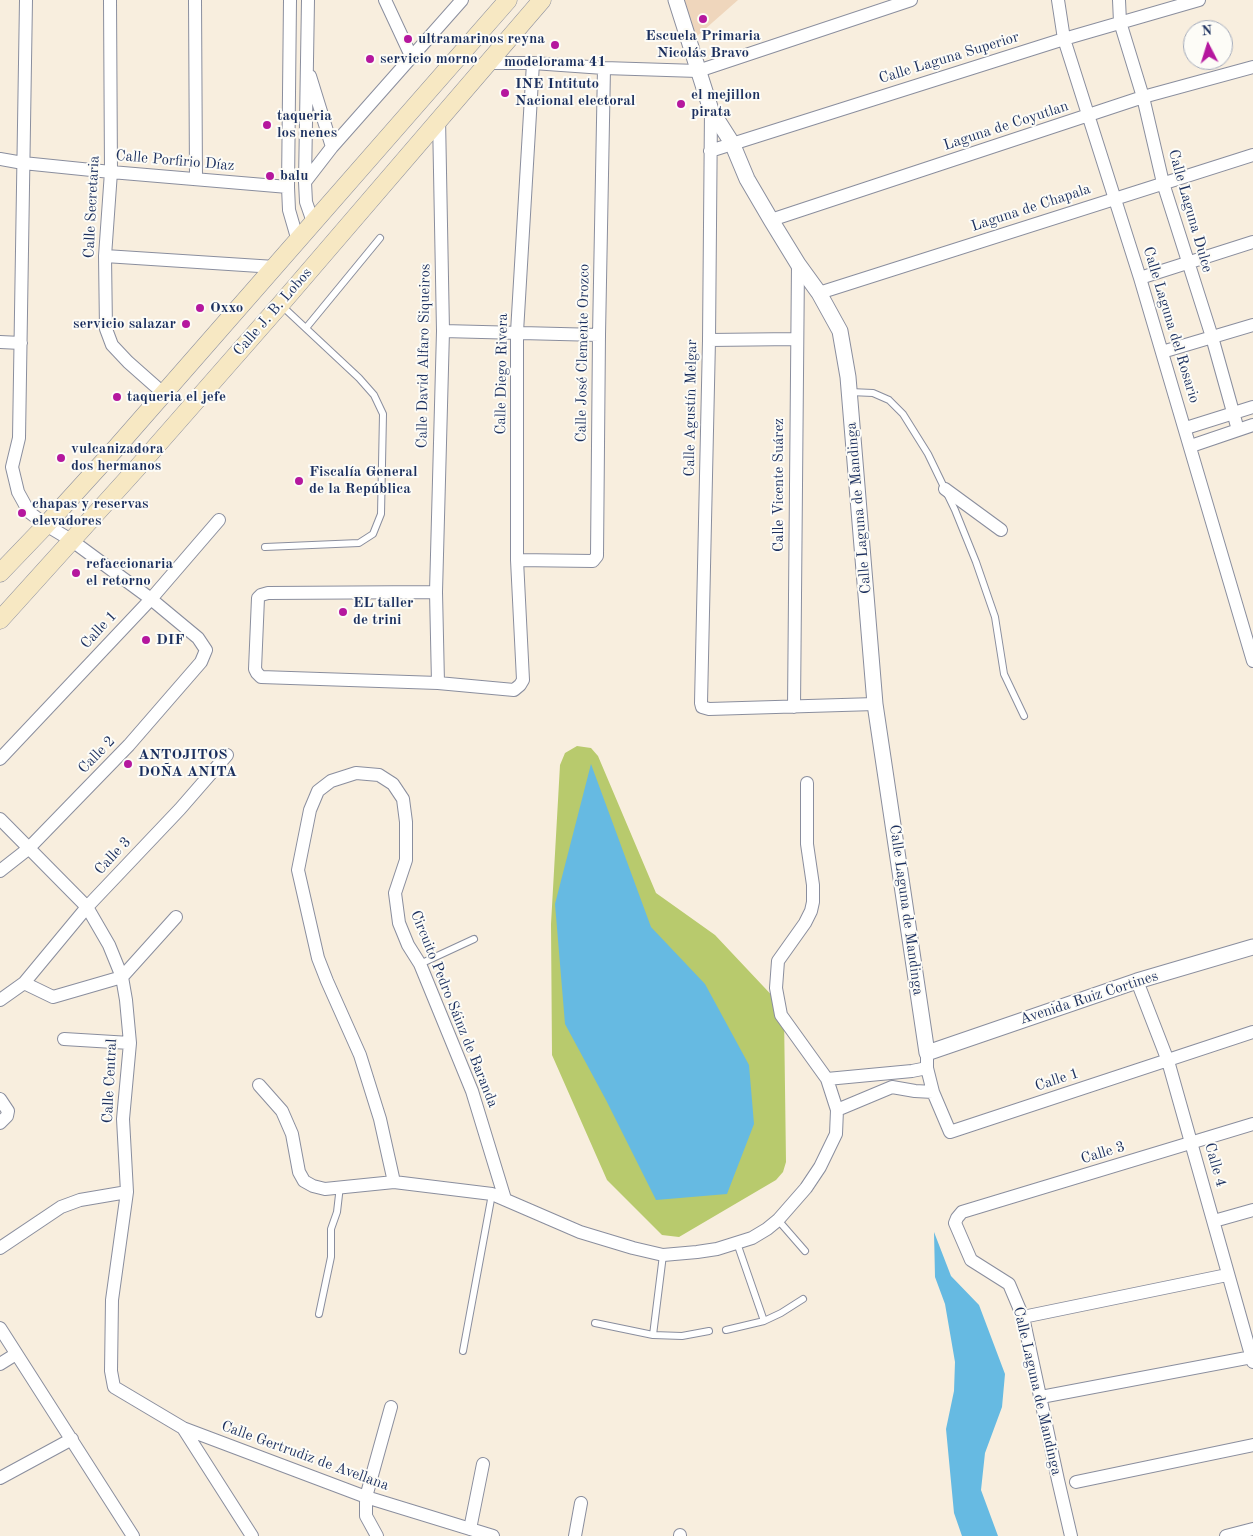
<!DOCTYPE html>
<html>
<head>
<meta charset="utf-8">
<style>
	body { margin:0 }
	#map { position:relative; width:1253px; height:1536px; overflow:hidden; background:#f8eede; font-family:"Old Standard TT",serif }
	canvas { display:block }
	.north { position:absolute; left:1183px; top:20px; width:50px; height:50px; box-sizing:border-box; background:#fdfcf7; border:1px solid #a3aaba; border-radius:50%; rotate:355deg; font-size:14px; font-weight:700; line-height:20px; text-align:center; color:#1b2f5e }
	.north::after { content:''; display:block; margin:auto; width:18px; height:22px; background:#b5179e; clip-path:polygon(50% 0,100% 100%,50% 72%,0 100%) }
</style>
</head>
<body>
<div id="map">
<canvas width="1253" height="1536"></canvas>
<div class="north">N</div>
</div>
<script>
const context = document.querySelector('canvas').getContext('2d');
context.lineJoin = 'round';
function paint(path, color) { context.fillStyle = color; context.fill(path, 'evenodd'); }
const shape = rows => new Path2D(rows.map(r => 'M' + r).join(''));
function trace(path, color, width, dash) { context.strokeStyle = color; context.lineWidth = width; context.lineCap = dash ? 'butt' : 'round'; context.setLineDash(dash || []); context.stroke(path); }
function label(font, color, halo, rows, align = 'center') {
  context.font = font + ' "Old Standard TT",serif'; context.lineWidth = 4; context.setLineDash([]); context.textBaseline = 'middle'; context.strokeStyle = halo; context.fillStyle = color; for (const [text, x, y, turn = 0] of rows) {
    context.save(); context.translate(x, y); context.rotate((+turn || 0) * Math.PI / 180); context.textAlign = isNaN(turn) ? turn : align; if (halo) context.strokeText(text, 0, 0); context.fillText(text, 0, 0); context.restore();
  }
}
paint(shape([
	[682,0,738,0,696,37]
]), '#efd6bc');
paint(shape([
	[577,746,591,748,598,756,656,893,715,935,779,1003,784,1014,786,1162,783,1172,776,1180,679,1237,662,1235,607,1180,552,1055,551,924,560,765,565,753]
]), '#b8ca6d');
paint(shape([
	[591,764,651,927,705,984,749,1065,754,1124,727,1194,656,1200,606,1100,565,1024,555,904],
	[934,1232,951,1276,979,1305,1005,1374,1002,1407,985,1453,981,1490,998,1536,962,1536,954,1513,946,1429,954,1391,955,1362,945,1304,935,1277]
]), '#66bae2');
const service = shape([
	[306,328,380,238],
	[850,392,873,393,889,400,903,414,928,454,955,510,976,562,995,617,1004,674,1024,716],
	[265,547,359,543,373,534,381,514,383,414,374,395,359,378,282,306],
	[420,964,474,939],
	[778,1220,805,1251],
	[737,1243,764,1321],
	[319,1314,331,1257,331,1229,337,1212,340,1186],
	[595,1323,653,1335,682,1336,709,1331],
	[726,1330,764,1321,781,1313,803,1299],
	[653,1335,663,1255],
	[463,1351,492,1194]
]);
const minor = shape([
	[110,0,111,172,105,256,106,329,112,345,128,362,163,393],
	[195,0,196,178],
	[290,0,288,187,289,210,298,241],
	[308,0,305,182,306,202,313,222],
	[385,0,412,58],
	[1058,0,1064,39,1140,278,1253,661],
	[1119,0,1120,22,1143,97,1163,183,1212,337,1238,430],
	[488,63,533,63,604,68,698,71,911,0],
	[310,76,332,147],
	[711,110,709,340,701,703,702,707,709,709,875,704],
	[710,151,1064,39,1199,0],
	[0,159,23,163,111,172,288,187],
	[305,182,332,147,462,0],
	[771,220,1143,97,1253,67],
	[105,256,275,267],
	[1140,278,1253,242],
	[819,293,1253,155],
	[443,331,599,335],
	[709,340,796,339],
	[0,342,21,343],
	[1162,352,1253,325],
	[1186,428,1253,407],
	[1191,446,1253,425],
	[945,489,1001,530],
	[517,560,593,561,597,556,599,335,604,68],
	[436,592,268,593,261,595,258,598,255,669,257,673,261,677,438,683,514,690,520,685,523,680,517,560,517,332,533,63],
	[438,683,436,592,443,331,439,118],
	[794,707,798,264],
	[0,759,151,599,219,520],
	[0,819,87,907,109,945,122,977,126,1000,130,1043,123,1119,127,1192,112,1300,111,1371,114,1387,183,1428,366,1497,493,1536],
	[0,871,28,849,129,745,201,662,206,650,198,638,151,599,71,540,46,525,29,512,18,492,12,467,19,438,26,0],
	[1137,981,1168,1061,1253,1362],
	[24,983,87,907,180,809,227,755],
	[0,1000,24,983,53,997,122,977,176,917],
	[64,1039,130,1043],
	[927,1053,927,1068,933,1092,950,1132,1253,1032],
	[827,1079,912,1071,927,1068],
	[259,1085,282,1111,292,1134,299,1172,304,1181,313,1186,325,1189,394,1182,492,1194,580,1232,633,1248,663,1255,697,1252,717,1249,752,1238,767,1229,778,1220,806,1188,820,1167,836,1134,837,1110,827,1079,781,1015,776,988,778,961,805,923,811,911,813,902,813,885,807,844,807,783],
	[0,1099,8,1111,7,1116,0,1123],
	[837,1110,892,1087,915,1091,933,1092],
	[394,1182,380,1119,360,1055,327,981,318,958,298,870,310,810,318,791,331,781,356,773,379,775,393,784,403,799,406,822,406,860,395,893,399,923,408,945,420,964,472,1091,505,1199],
	[1214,1221,1253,1210],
	[0,1248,61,1207,80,1200,127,1192],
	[1023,1317,1227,1275],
	[0,1328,133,1536],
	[0,1364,16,1354],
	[1041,1397,1252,1357],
	[183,1428,252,1536],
	[0,1478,72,1439],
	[1076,1482,1253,1445],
	[470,1529,483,1464],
	[377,1536,366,1516,366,1497,391,1407],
	[575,1536,581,1503],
	[680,1536,680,1535],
	[1071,1536,1058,1480,1023,1317,1009,1284,971,1260,955,1223,957,1218,962,1212,1253,1124],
	[1226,1536,1253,1529]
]);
const tertiary = shape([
	[676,0,711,110,732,143,747,179,771,220,798,264,819,293,840,331,848,377,875,704,927,1053,1137,981,1253,947]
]);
const secondary = shape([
	[0,573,46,525,116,448,508,0],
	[0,620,138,467,280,305,542,0]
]);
trace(service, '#8a8e9e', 8);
trace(minor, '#8a8e9e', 14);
trace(tertiary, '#8a8e9e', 17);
trace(secondary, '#8a8e9e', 19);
trace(service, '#fff', 6);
trace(minor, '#fff', 12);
trace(tertiary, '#fff', 15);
trace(secondary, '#f7e8c3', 18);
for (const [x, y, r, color] of [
	[703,19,5,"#b5179e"],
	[408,39,5,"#b5179e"],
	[555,45,5,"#b5179e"],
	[370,59,5,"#b5179e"],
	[505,93,5,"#b5179e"],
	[681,104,5,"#b5179e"],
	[267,125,5,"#b5179e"],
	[270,176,5,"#b5179e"],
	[200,308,5,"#b5179e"],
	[186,324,5,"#b5179e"],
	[117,397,5,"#b5179e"],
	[61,458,5,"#b5179e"],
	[299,481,5,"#b5179e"],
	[22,513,5,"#b5179e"],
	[76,573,5,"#b5179e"],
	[343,612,5,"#b5179e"],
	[146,640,5,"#b5179e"],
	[128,764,5,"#b5179e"]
]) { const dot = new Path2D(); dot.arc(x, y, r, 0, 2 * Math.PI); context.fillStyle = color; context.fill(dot); trace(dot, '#fdfcf7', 2); }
label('bold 15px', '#1b2f5e', '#fdfcf7', [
	["Escuela Primaria",703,36,"center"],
	["Nicolás Bravo",703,53,"center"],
	["ultramarinos reyna",418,39],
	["servicio morno",380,59],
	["modelorama 41",555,62,"center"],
	["INE Intituto",515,84],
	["Nacional electoral",515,101],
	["el mejillon",691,95],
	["pirata",691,112],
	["taqueria",277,116],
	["los nenes",277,133],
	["balu",280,176],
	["Oxxo",210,308],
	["servicio salazar",176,324,"right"],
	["taqueria el jefe",127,397],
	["vulcanizadora",71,449],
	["dos hermanos",71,466],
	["Fiscalía General",309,472],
	["de la República",309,489],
	["chapas y reservas",32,504],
	["elevadores",32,521],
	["refaccionaria",86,564],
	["el retorno",86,581],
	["EL taller",353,603],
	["de trini",353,620],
	["DIF",156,640],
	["ANTOJITOS",138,755],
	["DOÑA ANITA",138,772]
], 'left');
label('15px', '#1b2f5e', '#fdfcf7', [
	["Calle Laguna Superior",949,58,-17],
	["Laguna de Coyutlan",1006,126,-18],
	["Calle Porfirio Díaz",175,161,5],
	["Calle Secretaria",92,207,-87],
	["Laguna de Chapala",1031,208,-18],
	["Calle Laguna Dulce",1190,211,74],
	["Calle J. B. Lobos",273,312,-49],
	["Calle Laguna del Rosario",1171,325,73],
	["Calle José Clemente Orozco",583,353,-89],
	["Calle David Alfaro Siqueiros",424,356,-89],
	["Calle Diego Rivera",502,374,-89],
	["Calle Agustín Melgar",691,408,-89],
	["Calle Vicente Suárez",779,485,-90],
	["Calle Laguna de Mandinga",859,508,-95],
	["Calle 1",99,630,-47],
	["Calle 2",97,755,-46],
	["Calle 3",113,856,-47],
	["Calle Laguna de Mandinga",906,910,82],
	["Avenida Ruiz Cortines",1089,998,-18],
	["Circuito Pedro Sáinz de Baranda",454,1009,68],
	["Calle 1",1057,1080,-18],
	["Calle Central",110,1081,-87],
	["Calle 3",1103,1153,-17],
	["Calle 4",1215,1165,74],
	["Calle Laguna de Mandinga",1037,1391,77],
	["Calle Gertrudiz de Avellana",305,1456,20]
]);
</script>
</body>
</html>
